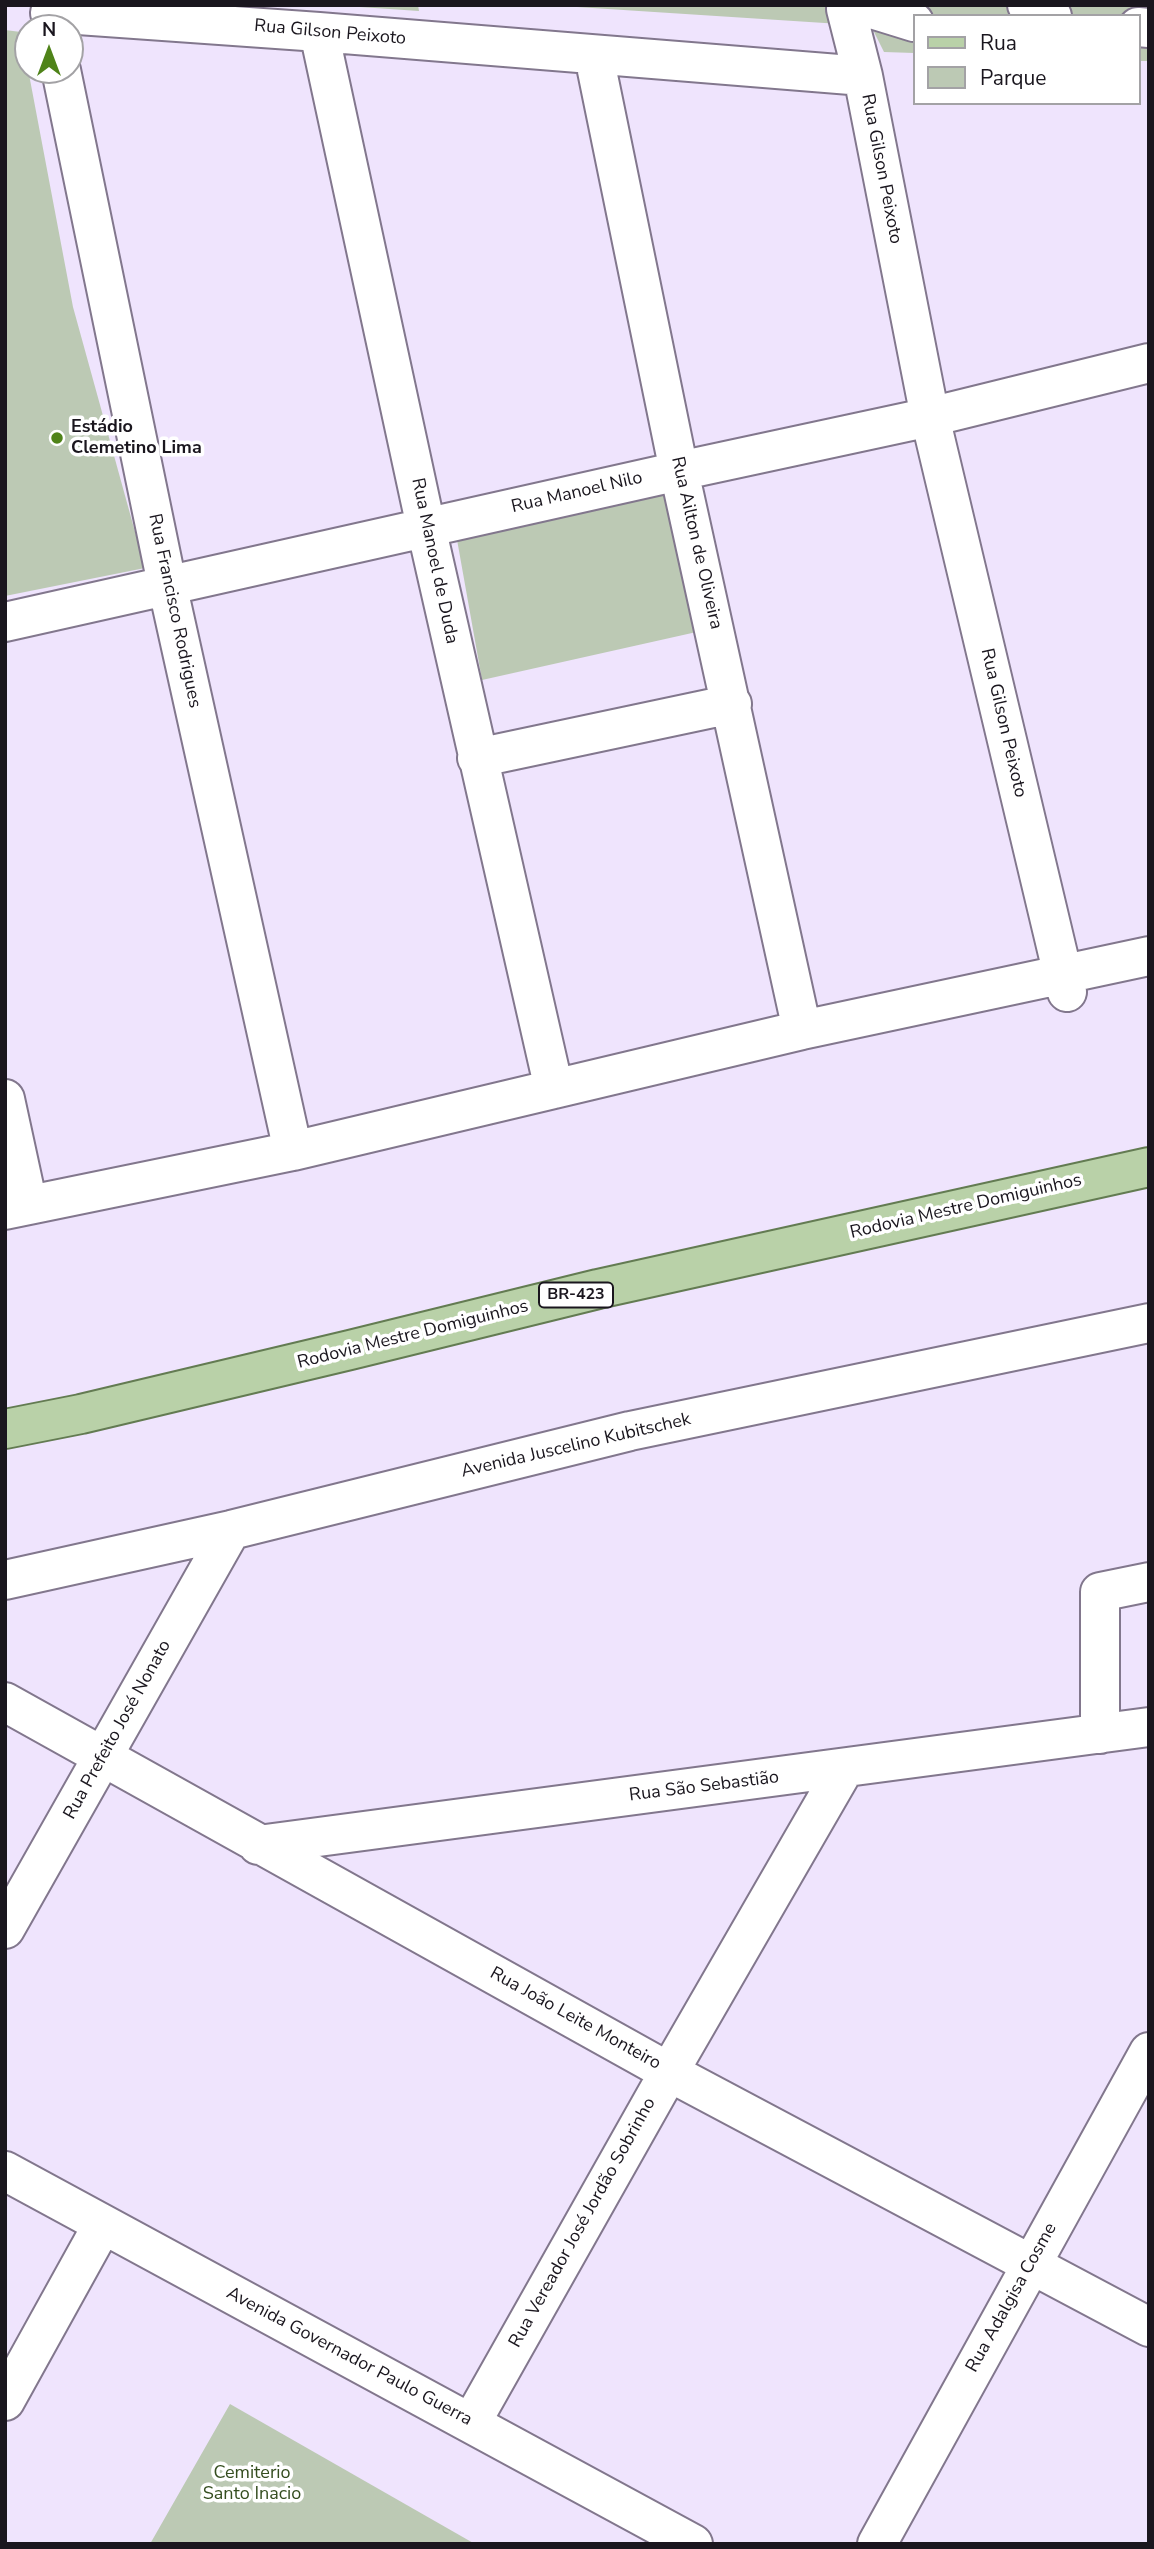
<!DOCTYPE html>
<html>
<head>
<meta charset="utf-8">
<style>
	body { margin:0 }
	#map { position:relative; width:1154px; height:2549px; overflow:hidden; background:#efe4fd; font-family:"Nunito Sans",sans-serif }
	canvas { display:block }
	.frame { position:absolute; inset:0; border:7px solid #1a161e; pointer-events:none }
	.legend { position:absolute; left:913px; top:14px; width:228px; height:91px; box-sizing:border-box; background:#fff; border:2px solid #a3a2a5; margin:0; padding:9px 12px; list-style:none; font-size:21px; color:#1a161e }
	.legend li { display:flex; align-items:center; gap:14px; height:35px }
	.legend b { width:35px; border:2px solid #a3a2a5 }
	.north { position:absolute; left:14px; top:14px; width:70px; height:70px; box-sizing:border-box; background:#fff; border:2px solid #a3a2a5; border-radius:50%; rotate:0deg; font-size:19px; font-weight:700; line-height:28px; text-align:center; color:#1a161e }
	.north::after { content:''; display:block; margin:auto; width:24px; height:32px; background:#4f8319; clip-path:polygon(50% 0,100% 100%,50% 72%,0 100%) }
</style>
</head>
<body>
<div id="map">
<canvas width="1154" height="2549"></canvas>
<div class="frame"></div>
<ul class="legend">
<li><b style="height:9px;background:#b9d1a8"></b>Rua</li>
<li><b style="height:19px;background:#bcc9b4"></b>Parque</li>
</ul>
<div class="north">N</div>
</div>
<script>
const context = document.querySelector('canvas').getContext('2d');
context.lineJoin = 'round';
function paint(path, color) { context.fillStyle = color; context.fill(path, 'evenodd'); }
const shape = rows => new Path2D(rows.map(r => 'M' + r).join(''));
function trace(path, color, width, dash) { context.strokeStyle = color; context.lineWidth = width; context.lineCap = dash ? 'butt' : 'round'; context.setLineDash(dash || []); context.stroke(path); }
function label(font, color, halo, rows, align = 'center') {
  context.font = font + ' "Nunito Sans",sans-serif'; context.lineWidth = 7; context.setLineDash([]); context.textBaseline = 'middle'; context.strokeStyle = halo; context.fillStyle = color; for (const [text, x, y, turn = 0] of rows) {
    context.save(); context.translate(x, y); context.rotate((+turn || 0) * Math.PI / 180); context.textAlign = isNaN(turn) ? turn : align; if (halo) context.strokeText(text, 0, 0); context.fillText(text, 0, 0); context.restore();
  }
}
paint(shape([
	[330,5,418,5,419,11],
	[546,5,1149,5,1149,61,1138,61,1138,16,914,16,914,53,884,52,871,26],
	[5,30,21,32,73,307,145,568,5,596],
	[671,486,701,631,482,680,456,534],
	[230,2404,475,2544,150,2544]
]), '#bcc9b4');
const minor = shape([
	[1027,5,1034,11,1052,16],
	[50,13,319,32,863,76,930,417,1067,992],
	[1138,27,1149,28],
	[319,32,426,527,554,1089],
	[594,56,679,471,802,1030],
	[61,70,167,584,293,1151],
	[863,76,846,9,872,9,914,22],
	[5,622,679,471,930,417,1149,363],
	[477,758,732,704],
	[5,1099,28,1205],
	[5,1210,293,1151,802,1030,1149,956],
	[5,1580,231,1530,630,1431,1149,1323],
	[5,1702,669,2072,1149,2327],
	[1100,1734,1100,1592,1149,1582],
	[258,1845,1149,1727],
	[5,1929,231,1530],
	[5,2171,693,2544],
	[5,2401,103,2224],
	[471,2423,669,2072,844,1769],
	[877,2544,1149,2052]
]);
const major = shape([
	[5,1429,81,1414,350,1350,598,1289,1149,1167]
]);
trace(minor, '#82778d', 42);
trace(major, '#637b52', 42);
trace(minor, '#fff', 38);
trace(major, '#b9d1a8', 38);
for (const [x, y, r, color] of [
	[57,438,7,"#4f8319"]
]) { const dot = new Path2D(); dot.arc(x, y, r, 0, 2 * Math.PI); context.fillStyle = color; context.fill(dot); trace(dot, '#fff', 2.5); }
for (const [x, y, w] of [
	[576,1295,74]
]) { const box = new Path2D(); box.roundRect(x - w / 2, y - 12.5, w, 25, 5); context.fillStyle = '#fff'; context.fill(box); trace(box, '#1a161e', 2); }
label('bold 16px', '#1a161e', null, [
	["BR-423",576,1295]
]);
label('18px', '#1a161e', '#fff', [
	["Rua Gilson Peixoto",330,33,5],
	["Rua Gilson Peixoto",881,169,79],
	["Rua Manoel Nilo",577,493,-13],
	["Rua Ailton de Oliveira",696,543,77],
	["Rua Manoel de Duda",434,561,78],
	["Rua Francisco Rodrigues",174,611,78],
	["Rua Gilson Peixoto",1003,723,77],
	["Rodovia Mestre Domiguinhos",966,1207,-13],
	["Rodovia Mestre Domiguinhos",413,1335,-14],
	["Avenida Juscelino Kubitschek",576,1446,-13],
	["Rua Prefeito José Nonato",118,1730,-61],
	["Rua São Sebastião",704,1787,-7],
	["Rua João Leite Monteiro",575,2019,29],
	["Rua Vereador José Jordão Sobrinho",583,2223,-61],
	["Rua Adalgisa Cosme",1012,2298,-61],
	["Avenida Governador Paulo Guerra",349,2357,28]
]);
label('bold 18px', '#1a161e', '#fff', [
	["Estádio",71,428],
	["Clemetino Lima",71,449]
], 'left');
label('18px', '#354e20', '#fff', [
	["Cemiterio",252,2474],
	["Santo Inacio",252,2495]
]);
</script>
</body>
</html>
